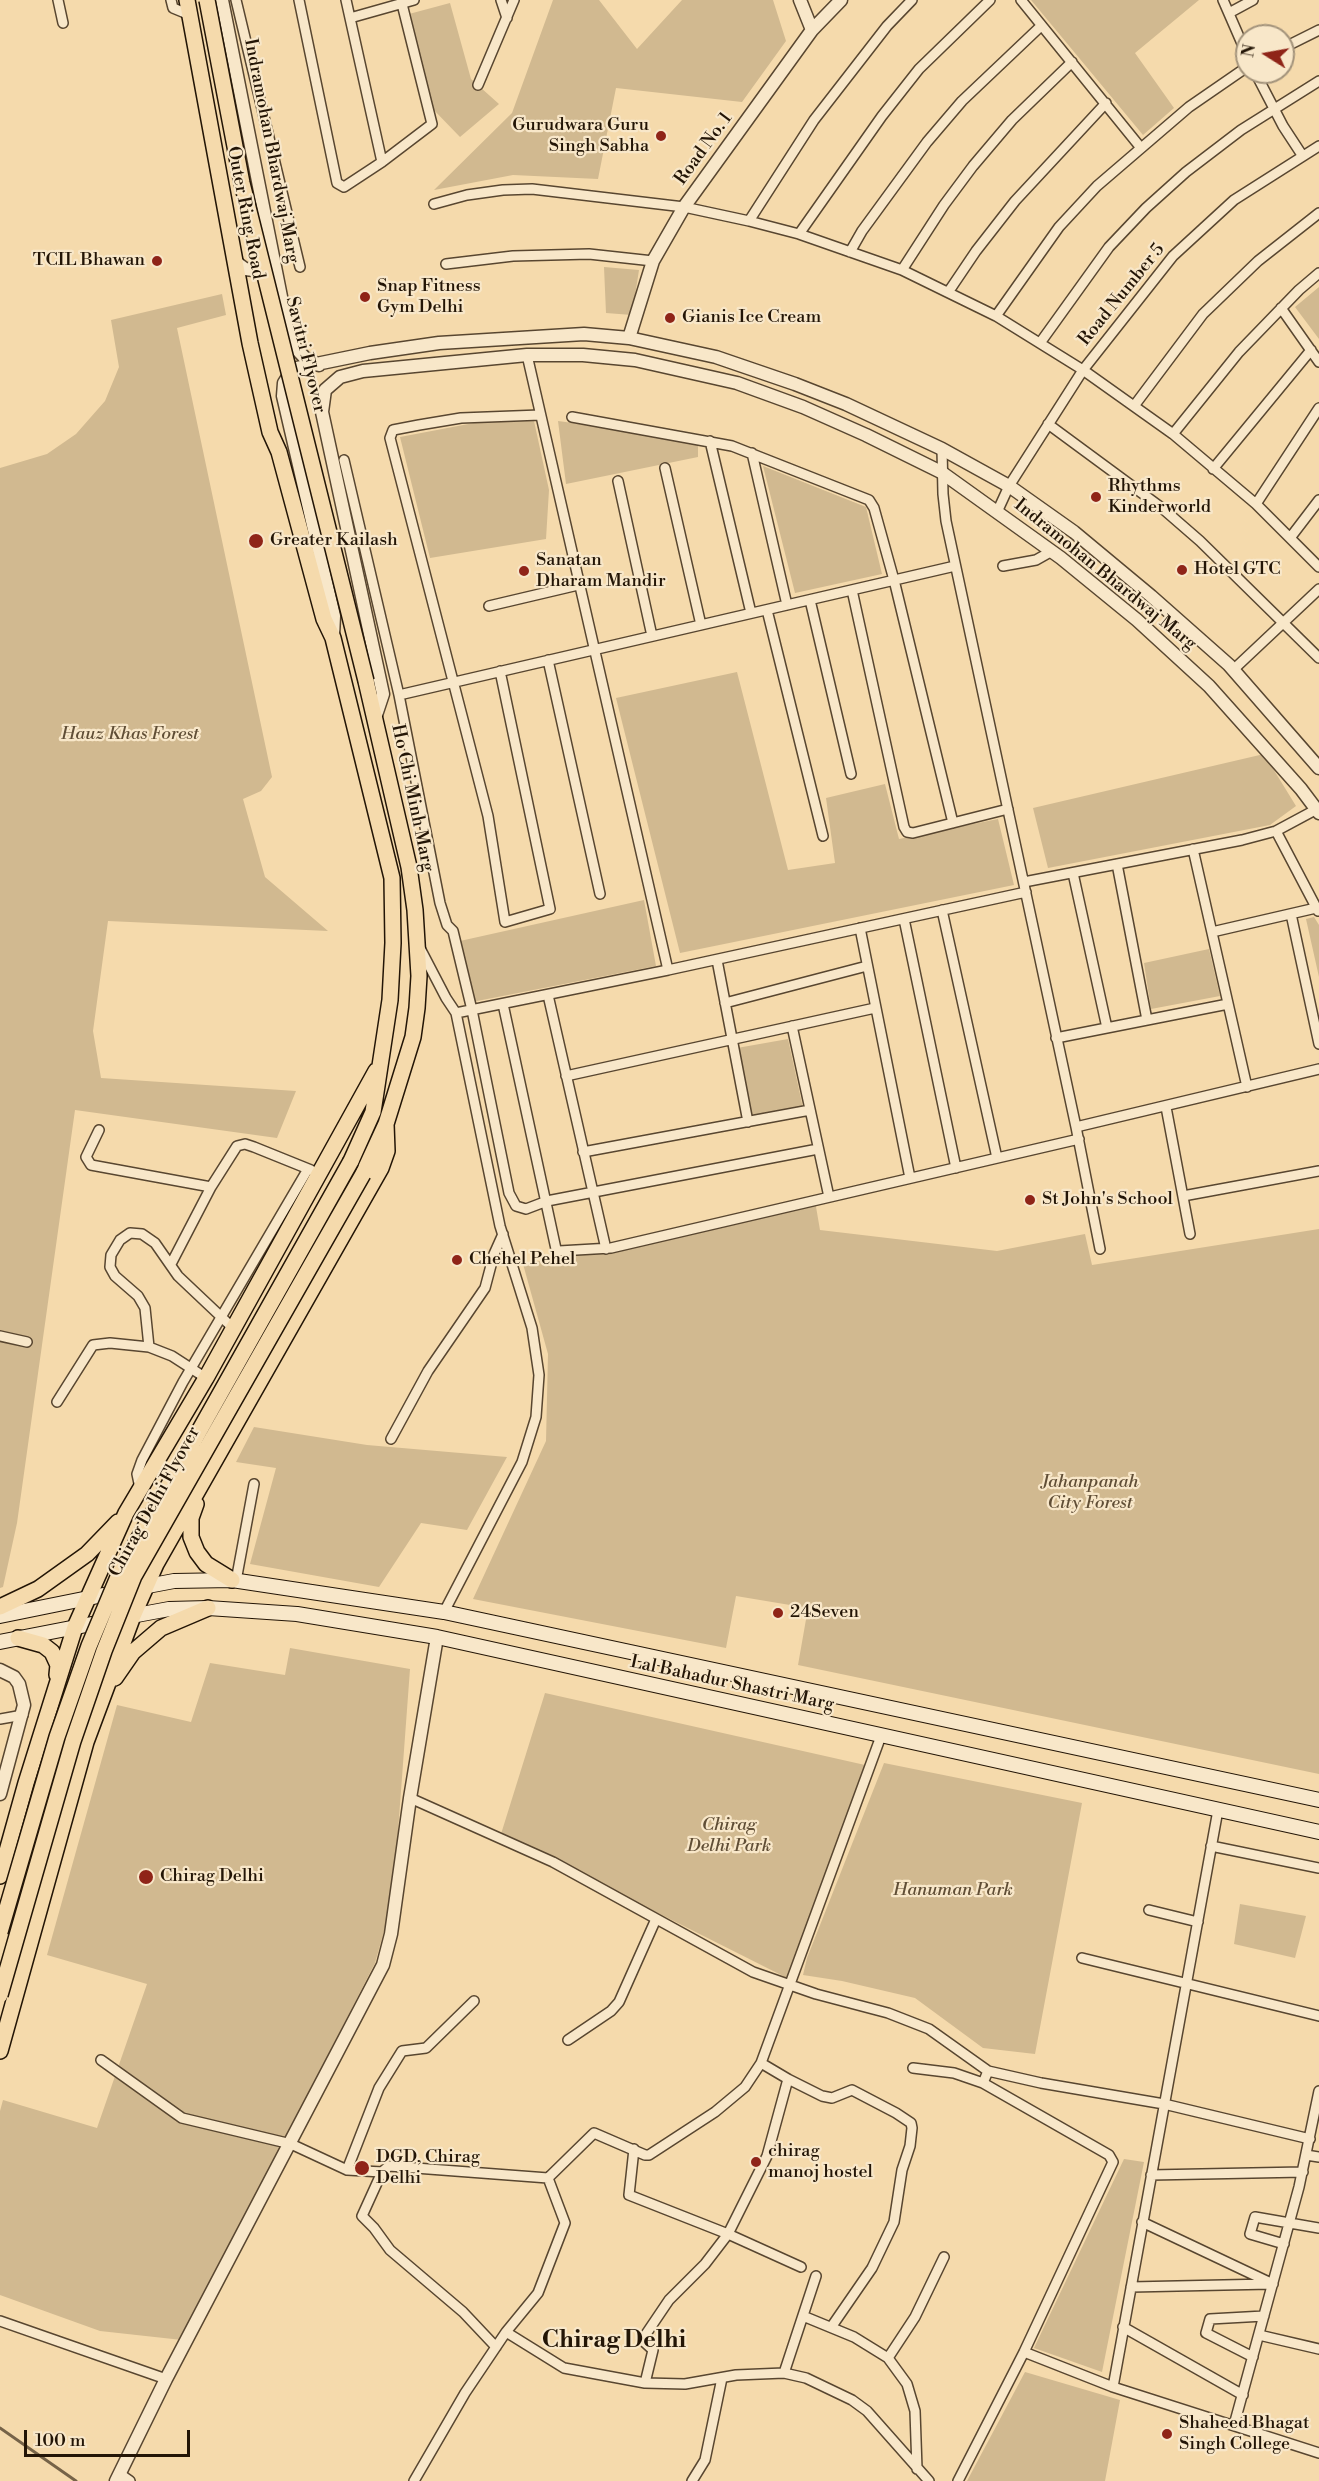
<!DOCTYPE html>
<html>
<head>
<meta charset="utf-8">
<style>
	body { margin:0 }
	#map { position:relative; width:1319px; height:2481px; overflow:hidden; background:#f5daac; font-family:"Libre Bodoni",serif }
	canvas { display:block }
	.north { position:absolute; left:1235px; top:24px; width:60px; height:60px; box-sizing:border-box; background:#f8e7c9; border:2px solid #a3937b; border-radius:50%; rotate:281deg; font-size:16px; font-weight:700; line-height:24px; text-align:center; color:#231506 }
	.north::after { content:''; display:block; margin:auto; width:21px; height:27px; background:#8f2418; clip-path:polygon(50% 0,100% 100%,50% 72%,0 100%) }
	.scale { position:absolute; left:24px; top:2430px; width:166px; height:27px; box-sizing:border-box; border:3px solid #231506; border-top:0; padding-left:8px; font-size:18px; line-height:21px; white-space:nowrap; color:#231506; -webkit-text-stroke:4px #f8e7c9; paint-order:stroke }
</style>
</head>
<body>
<div id="map">
<canvas width="1319" height="2481"></canvas>
<div class="north">N</div>
<div class="scale">100 m</div>
</div>
<script>
const context = document.querySelector('canvas').getContext('2d');
context.lineJoin = 'round';
function paint(path, color) { context.fillStyle = color; context.fill(path, 'evenodd'); }
const shape = rows => new Path2D(rows.map(r => 'M' + r).join(''));
function trace(path, color, width, dash) { context.strokeStyle = color; context.lineWidth = width; context.lineCap = dash ? 'butt' : 'round'; context.setLineDash(dash || []); context.stroke(path); }
function label(font, color, halo, rows, align = 'center') {
  context.font = font + ' "Libre Bodoni",serif'; context.lineWidth = 4.5; context.setLineDash([]); context.textBaseline = 'middle'; context.strokeStyle = halo; context.fillStyle = color; for (const [text, x, y, turn = 0] of rows) {
    context.save(); context.translate(x, y); context.rotate((+turn || 0) * Math.PI / 180); context.textAlign = isNaN(turn) ? turn : align; if (halo) context.strokeText(text, 0, 0); context.fillText(text, 0, 0); context.restore();
  }
}
paint(shape([
	[553,0,599,0,637,49,682,0,773,0,786,41,742,102,616,88,598,179,513,175,434,190,512,113],
	[1031,0,1199,0,1135,53,1174,108,1143,135],
	[450,3,471,79,499,104,460,137,429,105,409,14],
	[604,267,639,270,632,315,606,313],
	[1319,287,1319,339,1295,307],
	[222,294,226,315,177,328,272,777,261,791,243,799,265,877,328,931,108,921,93,1031,101,1078,296,1091,277,1138,75,1110,17,1523,3,1587,0,1588,0,468,47,454,76,434,105,401,119,367,111,320],
	[534,421,549,490,546,539,430,558,400,437,479,422],
	[558,421,632,431,698,445,698,457,566,484],
	[763,466,866,507,882,574,795,593],
	[737,672,788,870,835,863,826,798,885,784,899,839,998,819,1014,885,680,953,616,698],
	[1264,754,1296,806,1270,825,1048,868,1033,808],
	[644,900,656,966,472,1002,460,941],
	[1314,917,1319,925,1319,977,1306,919],
	[1209,949,1220,996,1151,1009,1144,963],
	[788,1039,803,1108,752,1117,737,1048],
	[815,1201,820,1230,997,1251,1085,1234,1092,1265,1319,1229,1319,1774,798,1665,808,1608,736,1596,726,1648,473,1599,546,1441,548,1354,523,1264,611,1248],
	[254,1427,367,1445,507,1457,467,1530,421,1523,379,1587,250,1564,276,1468,236,1462],
	[290,1648,410,1669,393,1899,375,1963,182,2340,100,2331,0,2295,0,2111,3,2100,97,2128,147,1984,47,1955,117,1705,191,1722,210,1663,285,1675],
	[545,1693,865,1765,823,1879,789,1979,501,1834],
	[884,1763,1082,1803,1035,2054,983,2048,915,1998,842,1981,803,1975,807,1958],
	[1240,1904,1306,1916,1295,1958,1234,1944],
	[1124,2159,1144,2162,1102,2372,1034,2348],
	[1025,2372,1120,2400,1105,2481,967,2481]
]), '#d1b990');
trace(shape([
	[0,2428,76,2481]
]), '#766348', 3);
const minor = shape([
	[58,0,63,23],
	[171,0,173,8,190,15],
	[236,0,300,267],
	[299,0,337,183,344,187,382,162,432,124,401,0],
	[346,0,382,162],
	[501,0,507,18],
	[1021,0,1141,148],
	[1223,0,1247,55],
	[1229,13,1253,0],
	[350,18,414,0],
	[1283,48,1319,30],
	[1255,72,1283,126,1302,155],
	[478,85,514,0],
	[434,204,467,195,503,190,532,189,684,207,749,221,814,120,887,26,912,0],
	[749,221,799,234,902,270,996,316,1083,370,1173,434,1256,504,1319,567],
	[799,234,882,116,919,69,990,0],
	[850,252,862,231,927,142,962,101,1041,26],
	[446,264,513,256,589,254,653,261],
	[902,270,944,205,973,166,1012,120,1072,62],
	[949,291,976,251,1015,201,1106,103],
	[1281,308,1319,362],
	[996,316,1059,227,1097,186,1189,107,1247,67],
	[1040,343,1109,247,1146,208,1186,172,1241,130,1319,81],
	[1134,406,1203,314,1258,261,1319,213],
	[572,417,732,446,869,500,874,508,894,580,953,823],
	[1048,424,1162,508,1200,541,1319,658],
	[1173,434,1239,352,1299,290,1319,273],
	[710,441,751,613],
	[942,449,943,494,946,521,1076,1127,1100,1249],
	[752,453,787,605],
	[344,460,399,695,440,903,447,925,453,931,472,1010,509,1193,516,1206,526,1209,547,1201,818,1149],
	[665,468,701,625],
	[1213,469,1311,350],
	[618,481,652,636],
	[1256,504,1319,408],
	[998,510,1009,486,1083,370,1173,256,1234,200,1319,146],
	[1290,538,1319,500],
	[1003,566,1036,560,1052,551],
	[852,590,904,827,907,832,913,833,1008,809],
	[810,600,851,774],
	[489,606,578,585],
	[767,610,823,836],
	[548,660,600,894],
	[1233,670,1319,589],
	[500,671,550,909,505,922,488,816,390,438,393,430,419,425,461,418,540,415],
	[399,695,955,566],
	[1276,831,1318,911],
	[1193,849,1247,1087],
	[1117,864,1147,1020],
	[1073,873,1107,1028],
	[1024,882,1242,840,1276,831,1317,809],
	[942,910,997,1158],
	[1291,914,1319,1044],
	[904,919,956,1168],
	[860,928,910,1178],
	[1212,932,1316,908],
	[421,950,446,998,456,1013,500,1226,532,1328,539,1375,536,1417,522,1462,444,1612],
	[717,960,748,1122],
	[668,970,1026,892],
	[548,995,606,1249],
	[725,1003,867,966],
	[503,1004,556,1249,559,1251,611,1248,1079,1139],
	[456,1013,668,970,527,355],
	[792,1026,829,1197],
	[1056,1038,1228,1004],
	[566,1076,875,1008],
	[1166,1107,1190,1234],
	[1076,1127,1319,1069],
	[99,1130,86,1157,91,1165,211,1187],
	[583,1152,810,1110],
	[1183,1196,1319,1171],
	[171,1264,211,1187,237,1146,245,1144,254,1147,311,1170],
	[0,1336,27,1342],
	[206,1378,172,1356,149,1347,145,1308,138,1296,115,1276,110,1267,111,1255,120,1240,130,1233,142,1234,155,1243,178,1276,233,1328],
	[57,1402,93,1345,110,1343,149,1347],
	[391,1439,428,1371,485,1288,494,1254,503,1234],
	[140,1488,137,1474,142,1460,183,1382,308,1169],
	[236,1581,254,1484],
	[0,1719,23,1715],
	[410,1798,553,1862,753,1972,816,1994,888,2013,929,2029,988,2071,1041,2083,1164,2104,1310,2139],
	[1211,1846,1319,1868],
	[1149,1910,1198,1922],
	[1082,1958,1319,2016],
	[568,2040,611,2011,619,2002,656,1919],
	[101,2060,182,2118,291,2144,347,2170,382,2172,389,2166,548,2178,594,2133,645,2155,649,2155,715,2112,745,2087,761,2063,881,1736],
	[913,2068,954,2073,983,2083],
	[788,2079,822,2096,832,2098,852,2090,896,2113,911,2123,912,2128,910,2146,902,2170,894,2222,872,2268,832,2326],
	[634,2149,629,2195,728,2234,801,2267],
	[1306,2155,1319,2157],
	[347,2170,379,2088,402,2051,426,2048,474,2001],
	[382,2172,362,2216,374,2228,390,2250,463,2312,496,2347],
	[1151,2175,1303,2172],
	[548,2178,565,2223,538,2293,506,2332,564,2368,645,2383,685,2384,736,2375,784,2373,806,2378,852,2400,867,2411,929,2481],
	[1142,2222,1273,2284],
	[1284,2244,1250,2234,1255,2217,1319,2228],
	[1131,2287,1270,2284],
	[803,2316,854,2337,888,2358],
	[0,2321,166,2379],
	[1123,2327,1243,2395],
	[1259,2335,1319,2349],
	[1024,2352,1113,2387,1319,2453],
	[1253,2357,1206,2333,1210,2319,1264,2316],
	[784,2373,816,2276],
	[645,2383,653,2350,642,2340,669,2300,705,2264,728,2234,767,2156,788,2079,761,2063],
	[1113,2387,1218,1810],
	[1234,2425,1299,2187,1319,2091],
	[917,2469,915,2411,907,2384,888,2358,915,2317,944,2257],
	[120,2474,130,2481],
	[414,2481,465,2393,506,2332],
	[692,2481,705,2460,722,2378],
	[958,2481,1024,2352,1113,2162,1109,2155,983,2083,988,2071]
]);
const tertiary = shape([
	[222,0,290,342,305,358,319,365],
	[800,0,812,30],
	[234,256,237,263,245,269,254,270,263,267,268,263],
	[629,338,653,261,684,207,812,30,841,0],
	[333,636,334,616,283,396,284,383,291,372,297,368,370,353,439,343,584,334,629,338,716,357,795,384,846,404,942,449,1009,486,1074,532,1151,596,1229,665,1319,768],
	[375,718,383,694,322,412,325,390,340,377,363,371,527,355,583,355,635,360,737,383,803,407,866,435,941,472,1061,558,1137,620,1209,686,1301,789,1319,813],
	[0,1670,14,1677,19,1684,24,1705,0,1794],
	[116,2481,166,2379,383,1965,391,1934,410,1798,437,1637]
]);
const secondary = shape([
	[137,1588,174,1581,232,1580,444,1612,1319,1800],
	[0,1616,118,1592],
	[126,1617,169,1609,208,1608,297,1614,437,1637,1319,1832],
	[0,1642,107,1621]
]);
const primary = shape([
	[187,0,250,343,270,432,279,452,324,619,333,638,392,878,393,943,390,1000,373,1112,351,1161],
	[363,1174,386,1124,413,1037,417,1008,419,976,415,910,409,867,366,681],
	[196,1504,191,1518,191,1537,197,1552,206,1564,232,1580],
	[0,1607,38,1589,87,1554,118,1522],
	[18,1638,43,1645,52,1652,58,1665,57,1675],
	[115,1678,133,1652,161,1628,208,1608],
	[0,1876,26,1783,75,1627,126,1513,206,1378,376,1071],
	[0,2051,86,1742,133,1616,156,1564,381,1168,387,1151,386,1124]
]);
trace(minor, '#584630', 12);
trace(tertiary, '#584630', 15);
trace(secondary, '#231506', 16);
trace(primary, '#231506', 18);
trace(minor, '#f8e7c9', 9);
trace(tertiary, '#f8e7c9', 12);
trace(secondary, '#f8e7c9', 14);
trace(primary, '#f5daac', 15);
const primaryBridge = shape([
	[207,0,242,183,366,681],
	[0,1932,57,1737,89,1646,121,1570,351,1161],
	[0,1995,73,1741,104,1651,134,1576,363,1174]
]);
trace(primaryBridge, '#231506', 18, []);
trace(primaryBridge, '#f5daac', 15);
for (const [x, y, r, color] of [
	[661,136,6,"#8f2418"],
	[157,261,6,"#8f2418"],
	[365,297,6,"#8f2418"],
	[670,318,6,"#8f2418"],
	[1096,497,6,"#8f2418"],
	[256,541,8,"#8f2418"],
	[1182,570,6,"#8f2418"],
	[524,571,6,"#8f2418"],
	[1030,1200,6,"#8f2418"],
	[457,1260,6,"#8f2418"],
	[778,1613,6,"#8f2418"],
	[146,1877,8,"#8f2418"],
	[756,2162,6,"#8f2418"],
	[362,2168,8,"#8f2418"],
	[1167,2434,6,"#8f2418"]
]) { const dot = new Path2D(); dot.arc(x, y, r, 0, 2 * Math.PI); context.fillStyle = color; context.fill(dot); trace(dot, '#f8e7c9', 2); }
label('18px', '#231506', '#f8e7c9', [
	["Gurudwara Guru",649,126,"right"],
	["Singh Sabha",649,147,"right"],
	["TCIL Bhawan",145,261,"right"],
	["Snap Fitness",377,287],
	["Gym Delhi",377,308],
	["Gianis Ice Cream",682,318],
	["Rhythms",1108,487],
	["Kinderworld",1108,508],
	["Greater Kailash",270,541],
	["Sanatan",536,561],
	["Dharam Mandir",536,582],
	["Hotel GTC",1194,570],
	["St John's School",1042,1200],
	["Chehel Pehel",469,1260],
	["24Seven",790,1613],
	["Chirag Delhi",160,1877],
	["chirag",768,2152],
	["manoj hostel",768,2173],
	["DGD, Chirag",376,2158],
	["Delhi",376,2179],
	["Shaheed Bhagat",1179,2424],
	["Singh College",1179,2445]
], 'left');
label('18px', '#231506', '#f8e7c9', [
	["Road No. 1",704,149,-54],
	["Indramohan Bhardwaj Marg",271,151,79],
	["Outer Ring Road",245,213,79],
	["Road Number 5",1122,295,-51],
	["Savitri Flyover",305,355,76],
	["Indramohan Bhardwaj Marg",1105,575,39],
	["Ho Chi Minh Marg",412,798,78],
	["Chirag Delhi Flyover",155,1502,-61],
	["Lal Bahadur Shastri Marg",732,1684,12]
]);
label('italic 18px', '#604e36', '#f8e7c9', [
	["Hauz Khas Forest",130,735],
	["Jahanpanah",1090,1483],
	["City Forest",1090,1504],
	["Chirag",729,1826],
	["Delhi Park",729,1847],
	["Hanuman Park",953,1891]
]);
label('bold 24px', '#231506', '#f8e7c9', [
	["Chirag Delhi",614,2341]
]);
</script>
</body>
</html>
